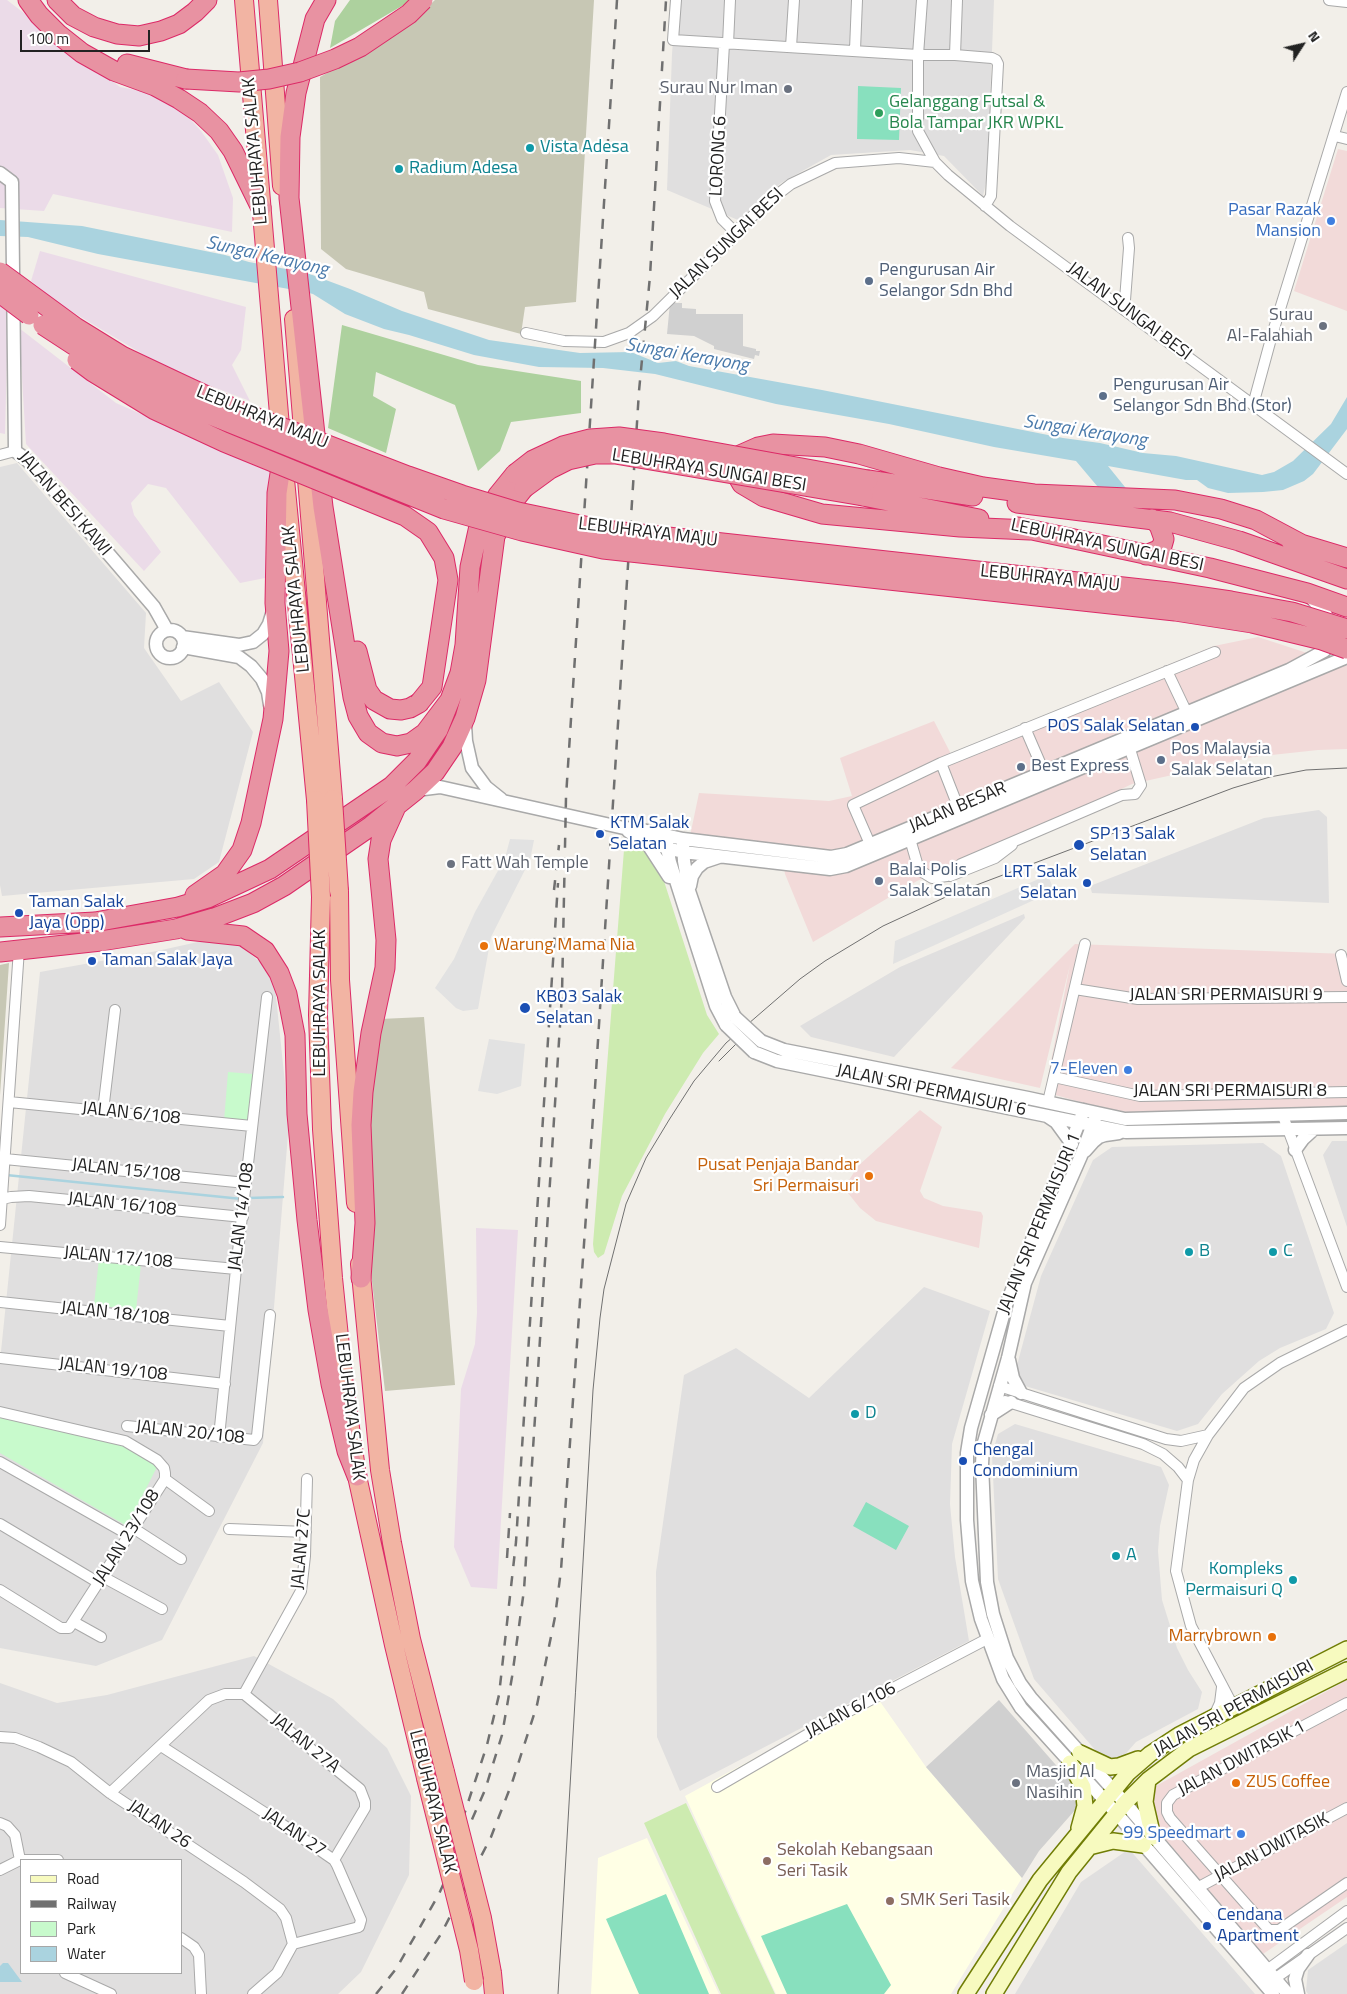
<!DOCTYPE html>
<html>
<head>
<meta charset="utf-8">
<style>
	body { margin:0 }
	#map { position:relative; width:1347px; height:1994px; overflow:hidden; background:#f2efe9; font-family:"Titillium Web",sans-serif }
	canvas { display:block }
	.legend { position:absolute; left:20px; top:1859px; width:162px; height:115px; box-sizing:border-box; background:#fff; border:1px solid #a7a7a7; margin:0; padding:6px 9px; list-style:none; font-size:15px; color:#222 }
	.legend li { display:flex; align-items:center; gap:10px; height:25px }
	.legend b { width:25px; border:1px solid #a7a7a7 }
	.north { position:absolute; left:1277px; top:20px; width:50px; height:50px; -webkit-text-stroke:4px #fff; paint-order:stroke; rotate:55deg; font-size:14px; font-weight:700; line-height:20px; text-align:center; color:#222 }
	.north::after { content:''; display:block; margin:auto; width:18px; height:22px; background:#222; clip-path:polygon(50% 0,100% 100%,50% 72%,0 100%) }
	.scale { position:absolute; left:20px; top:30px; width:130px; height:22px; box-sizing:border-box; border:2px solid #222; border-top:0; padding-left:6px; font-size:15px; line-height:18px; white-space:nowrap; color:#222; -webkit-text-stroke:4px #fff; paint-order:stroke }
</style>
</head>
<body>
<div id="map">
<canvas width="1347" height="1994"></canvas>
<ul class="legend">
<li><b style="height:6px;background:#f7fabf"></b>Road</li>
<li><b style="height:6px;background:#707070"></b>Railway</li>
<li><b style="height:14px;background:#c8facc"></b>Park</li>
<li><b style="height:14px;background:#aad3df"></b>Water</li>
</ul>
<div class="north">N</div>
<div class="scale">100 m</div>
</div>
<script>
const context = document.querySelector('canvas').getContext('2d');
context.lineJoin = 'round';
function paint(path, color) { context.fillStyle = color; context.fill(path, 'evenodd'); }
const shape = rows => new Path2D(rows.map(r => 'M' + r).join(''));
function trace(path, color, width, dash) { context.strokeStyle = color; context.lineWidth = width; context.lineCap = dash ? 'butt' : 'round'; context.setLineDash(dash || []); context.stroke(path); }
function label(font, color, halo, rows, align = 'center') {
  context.font = font + ' "Titillium Web",sans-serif'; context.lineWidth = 4.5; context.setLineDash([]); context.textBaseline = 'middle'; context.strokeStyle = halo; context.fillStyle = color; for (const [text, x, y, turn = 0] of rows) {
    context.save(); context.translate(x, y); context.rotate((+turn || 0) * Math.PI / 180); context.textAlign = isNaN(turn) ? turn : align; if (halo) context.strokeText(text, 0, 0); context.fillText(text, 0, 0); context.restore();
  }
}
paint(shape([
	[676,0,994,0,987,178,983,196,944,156,910,150,831,155,781,183,738,220,667,190,672,54],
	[17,463,146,613,144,648,181,701,219,682,253,732,219,862,194,879,2,896,0,885,0,467],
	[1319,810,1327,817,1329,903,1092,893,1090,886,1264,818],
	[1024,914,1025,918,894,1057,811,1037,800,1026,900,967],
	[207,940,239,944,261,963,275,987,289,1122,263,1443,162,1640,96,1666,0,1648,0,1361,40,972,157,951],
	[1332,1141,1347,1141,1347,1227,1323,1155],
	[1263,1143,1281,1156,1334,1313,1326,1329,1280,1348,1259,1361,1222,1394,1198,1424,1177,1431,1025,1386,1016,1369,1041,1276,1093,1160,1112,1147],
	[924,1287,990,1311,952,1444,950,1504,955,1557,969,1641,680,1791,657,1737,656,1572,684,1375,736,1348,809,1398],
	[1015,1424,1161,1467,1169,1485,1160,1526,1158,1551,1162,1600,1177,1648,1188,1670,1202,1692,1198,1709,1136,1742,1121,1759,1103,1759,1034,1679,998,1579,992,1455,998,1434],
	[254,1656,333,1699,387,1748,411,1796,409,1875,361,1972,338,1994,0,1994,0,1683,57,1703,107,1695],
	[21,1860,181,1860,181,1973,21,1973],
	[1129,1849,1255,1994,1015,1994,1081,1882],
	[1347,1943,1347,1994,1308,1994,1306,1991,1308,1970]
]), '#e0dfdf');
paint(shape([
	[1338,149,1347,151,1347,311,1294,291],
	[1258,637,1347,666,1347,749,1318,750,1253,757,1132,784,1071,813,917,881,813,942,785,874,781,849,690,836,699,793,829,801,852,796,840,758,934,721,951,754,1214,646],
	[1075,944,1347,954,1347,1109,1134,1113,1101,1108,1045,1092,1070,965,1040,1088,951,1068],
	[920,1110,942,1127,920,1191,924,1198,943,1206,981,1212,983,1216,979,1248,876,1221,860,1208,844,1188,858,1166],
	[1347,1680,1347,1897,1263,1954,1156,1828,1152,1801,1156,1786]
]), '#f2dad9');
paint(shape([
	[0,0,7,0,120,87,152,93,182,110,201,131,218,155,233,198,232,232,53,194,44,211,0,208],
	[40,251,246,307,241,350,232,365,250,401,171,371,59,304,31,281],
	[0,306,8,313,5,434,0,433],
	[19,328,116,403,271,471,266,498,265,578,240,583,166,488,148,484,131,503,134,515,161,552,144,571,26,444],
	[476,1228,518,1230,497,1589,471,1587,454,1547,461,1389,475,1344,477,1313]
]), '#ebdbe8');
paint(shape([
	[874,1693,926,1767,1022,1878,951,1994,776,1994,685,1796],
	[647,1838,719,1994,591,1994,598,1858]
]), '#ffffe5');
paint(shape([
	[670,303,682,303,682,308,696,309,696,314,743,314,743,346,756,349,756,351,760,351,759,356,755,355,754,359,714,349,714,346,694,336,667,334],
	[999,1700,1076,1788,1076,1809,1039,1851,1022,1878,926,1767]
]), '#d0d0d0');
paint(shape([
	[435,0,594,0,576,302,525,307,521,334,428,309,424,292,346,269,321,249,320,77,405,28],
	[9,963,0,1095,0,965],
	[424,1017,455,1385,385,1391,371,1273,368,1111,380,1019]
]), '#c7c7b4');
paint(shape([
	[625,837,651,857,663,878,707,1015,719,1034,703,1053,665,1114,622,1196,604,1254,598,1258,594,1252,593,1244],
	[686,1803,775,1994,721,1994,644,1823]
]), '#cdebb0');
paint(shape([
	[350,0,410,0,407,3,330,48,335,21],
	[342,325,478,365,581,381,581,413,511,422,500,451,478,471,455,405,376,372,373,396,396,409,386,453,328,428]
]), '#add19e');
paint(shape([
	[228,1072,253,1074,249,1123,224,1121],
	[99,1259,141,1264,136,1310,94,1305],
	[0,1417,123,1445,157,1467,127,1526,0,1453]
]), '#c8facc');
paint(shape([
	[858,86,901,88,899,140,857,139],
	[866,1502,909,1526,896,1550,853,1526],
	[666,1894,709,1994,639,1994,606,1919],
	[847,1904,891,1985,884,1994,787,1994,761,1936]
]), '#88e0be');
paint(shape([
	[510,839,534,840,530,860,491,937,478,1009,463,1011,456,1008,435,988,454,959,475,912,505,858],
	[1048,875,1054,891,893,964,895,941],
	[489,1039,525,1044,521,1086,497,1094,478,1091]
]), '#e2e2e2');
paint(shape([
	[0,220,82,226,225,255,249,262,307,273,350,289,402,311,489,340,580,353,631,352,658,363,676,361,689,366,822,390,1063,438,1100,443,1143,453,1176,456,1262,475,1274,472,1293,461,1331,424,1347,397,1347,429,1313,474,1304,481,1283,490,1263,492,1228,493,1208,488,1197,480,1186,480,1108,466,1129,492,1103,493,1076,461,994,447,889,424,776,404,655,374,603,368,539,367,474,355,409,335,384,329,345,314,313,294,305,292,98,254,28,237,0,236],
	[3,1963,8,1963,22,1982,0,1982,0,1966]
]), '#aad3df');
trace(shape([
	[6,1175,242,1199],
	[248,1198,283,1197]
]), '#aad3df', 2.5);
const minor = shape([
	[676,0,673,40,918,55,955,55,992,58,996,60,998,64,991,196,985,206],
	[922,0,918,55,918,131,935,162,948,175,1010,226,1347,474],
	[1329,0,1347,2],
	[724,44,715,201,722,219,735,232],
	[728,44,730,0],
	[791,47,794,0],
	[855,50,857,0],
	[955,55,957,0],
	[1335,136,1347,139],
	[1121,307,1125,300,1129,248,1128,238],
	[526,333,564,341,604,342,629,333,653,316,729,241,735,232,769,201,791,184,835,163,899,158,935,162],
	[1253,405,1272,335,1347,92],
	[0,455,15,451],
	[1167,671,1186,711],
	[1025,728,1044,772],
	[941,763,959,809],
	[910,839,919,870,932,878,947,876,961,864,1122,795,1135,794,1141,785,1129,746],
	[870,844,853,805,941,763,1215,652],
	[950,876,995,858,1012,845],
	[1341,955,1347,981],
	[1075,989,1138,999,1347,997],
	[1054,1077,1140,1096,1347,1092],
	[9,1102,252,1126],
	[1048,1102,1085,944],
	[103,1111,115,1010],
	[1283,1116,1347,1287],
	[5,1159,246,1183],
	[2,1199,11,1197,29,1196,243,1217],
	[0,1225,19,949],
	[0,1247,236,1269],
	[0,1302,230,1326],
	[0,1358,225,1384],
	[999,1386,1166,1439,1181,1441,1208,1435],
	[1005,1401,1143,1444,1163,1454,1178,1467,1188,1480],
	[0,1412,125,1441,157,1460,164,1468,165,1473,165,1479,69,1628,61,1628,0,1590],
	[127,1426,254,1440,257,1436,270,1315],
	[219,1437,236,1269,267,997],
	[0,1462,129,1535],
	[165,1479,209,1511],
	[0,1524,99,1583],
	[133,1528,181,1559],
	[229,1529,306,1532],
	[103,1577,162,1609],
	[74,1622,101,1637],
	[244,1694,360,1789,365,1802,365,1808,334,1860],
	[244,1694,301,1591,305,1556,307,1479],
	[1347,1703,1173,1795,1167,1803,1167,1812,1170,1818,1269,1930,1279,1930,1347,1883],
	[1233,1706,1191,1626,1176,1571,1188,1480,1194,1460,1208,1435,1244,1388,1280,1363,1347,1330],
	[1214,1716,1220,1703,1222,1687],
	[0,1737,15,1738,39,1747,71,1762,110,1793,244,1882,280,1909,286,1918,293,1944],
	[161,1746,276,1820,334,1860,337,1865,361,1920,359,1927,293,1944],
	[717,1787,834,1719,987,1639],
	[110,1793,209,1700,225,1694,244,1694],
	[0,1823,7,1826,15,1835,20,1860],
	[0,1870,20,1860,58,1860],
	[1197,1888,1347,1808],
	[181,1938,194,1947,199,1955,201,1994],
	[65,1973,111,1994],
	[1263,1973,1347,1911],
	[1270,1982,1347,1928],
	[253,1994,277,1973,293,1944]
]);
const tertiary = shape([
	[0,173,12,182,15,451,26,459,47,482,154,607,167,630],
	'156 644a14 14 0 1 1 28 0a14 14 0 1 1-28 0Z',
	[182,637,239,645,253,642,263,634,269,624,273,611],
	[183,647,239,657,251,666,262,679,268,692,270,705],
	[465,724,466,741,472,768,486,787,501,799],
	[416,790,440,787,624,828,638,829,683,839,831,857,847,854,1289,670,1324,651,1330,645,1332,634,1326,615,1309,595],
	[628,831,637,837,667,848,683,852,830,869,846,866,1347,657],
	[645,840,669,877],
	[667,841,667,848,670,862,716,1006,726,1025],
	[683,844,684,861,689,891,725,997,735,1017],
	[690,886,692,876,697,868,704,862,719,857],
	[761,1041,784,1050,1028,1098,1125,1119,1347,1113],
	[754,1052,777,1061,1126,1132,1347,1128],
	[1084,1110,1006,1305,971,1428,967,1453,967,1520,972,1581,981,1619,1003,1679,1021,1708,1117,1814,1273,1994],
	[1097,1113,1081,1156,1025,1283,1008,1358,983,1446,982,1464,987,1582,993,1614,1007,1658,1020,1683,1031,1698,1125,1803,1288,1994],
	[1047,1116,1056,1122,1072,1144],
	[1295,1150,1303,1139,1314,1129],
	[1085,1151,1093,1142,1099,1137,1105,1135,1119,1133],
	[1009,1360,1013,1378,1021,1393],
	[991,1415,1011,1402],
	[1298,1994,1295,1979,1298,1969,1308,1955]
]);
const secondary = shape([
	[1080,1753,1110,1767,1119,1766,1138,1759],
	[1070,1763,1083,1787,1085,1806,1079,1828],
	[1148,1780,1145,1802,1153,1837],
	[1089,1847,1113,1841,1143,1845],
	[966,1994,1040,1880,1128,1773,1150,1754,1179,1735,1347,1649],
	[994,1994,1069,1872,1125,1803,1148,1780,1189,1749,1347,1670]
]);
const trunk = shape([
	[244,0,281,438],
	[268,0,282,186],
	[294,319,333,799],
	[284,469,316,800],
	[339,891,340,980,356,1203],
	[321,897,318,1015,322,1129,333,1278,344,1386,357,1476,394,1645,426,1778],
	[360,1264,380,1470,392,1543,411,1639,445,1772],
	[492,1973,494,1994]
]);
const motorway = shape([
	[28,0,39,15,58,34,82,53,114,71,155,86,179,99,200,113,219,131,233,151,261,208],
	[57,0,73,16,94,27,117,34,139,36,161,31,179,24,195,12,207,0],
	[326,0,315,19,296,93,290,137,289,198,323,507,353,697,358,716,368,733,382,743,397,746,411,743,425,733,450,700],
	[127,64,186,79],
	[868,480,973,496],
	[863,496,979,519],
	[1017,503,1170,522,1239,541,1347,579],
	[1018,527,1210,568,1307,593,1347,607],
	[1030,530,960,527,822,514,764,497,742,484,734,470,740,455,758,447,773,444,825,447,859,454,939,477,983,487,1034,494,1175,500,1221,509,1256,520,1303,545],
	[1291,541,1347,558],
	[1146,555,1158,550,1162,546,1164,539,1159,525,1152,519],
	[357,651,367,690,374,700,390,709,401,710,410,708,419,703],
	[195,895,225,874,242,850,251,823,273,719,279,651,275,603,277,493,283,454],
	[0,927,95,922,178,907,208,898,270,869,392,786,417,761,438,730,450,700,460,673,465,645,470,567,479,526,498,495,515,474],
	[187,930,243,936,265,951,279,973,287,994,295,1035,297,1114,307,1220,318,1310,331,1384,347,1451,357,1476],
	[0,952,101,941,176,929,214,918,253,903,284,886,371,826,416,790,435,772,452,747,465,718,476,680,495,536,513,502,524,488],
	[361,1278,365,1223,361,1125,363,1092,371,1033,385,968,386,940,378,859,381,840,395,809]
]);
trace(minor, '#a9a9a9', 12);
trace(tertiary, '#a9a9a9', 15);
trace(secondary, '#707d05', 18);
trace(trunk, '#dc2a67', 20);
trace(motorway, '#dc2a67', 21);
trace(minor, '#fff', 10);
trace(tertiary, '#fff', 12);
trace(secondary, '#f7fabf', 15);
trace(trunk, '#f2b4a3', 18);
trace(motorway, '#e892a2', 19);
trace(shape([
	[719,1061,744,1036],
	[558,1994,593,1390,600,1318,604,1289,626,1204,646,1158,669,1120,694,1081,726,1043,800,979,825,961,883,926,950,895,1233,788,1270,777,1306,770,1347,768]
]), '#707070', 1);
trace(shape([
	[554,890,559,845],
	[507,1558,510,1513],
	[456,1839,487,1745,499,1695,516,1542,558,883],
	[376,1994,396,1969,439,1894,485,1790,502,1735,512,1677,524,1590,562,994,566,797,617,0],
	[402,1994,441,1934,491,1837,512,1783,537,1705,555,1617,561,1570,595,1088,639,391,650,276,666,0]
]), '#707070', 2.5, [10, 10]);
const tertiaryBridge = shape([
	[735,1017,761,1041],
	[726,1025,754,1052]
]);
const trunkBridge = shape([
	[333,799,339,891],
	[316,800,321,897],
	[445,1772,482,1918,492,1973],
	[426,1778,469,1950,474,1981]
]);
const motorwayBridge = shape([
	[186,79,239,82,269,79,300,72,335,59,360,47,409,14,423,0],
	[0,272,75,327,122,356,177,382,237,410,408,476,462,495,518,512,604,530,1169,592,1231,601,1292,612,1347,629],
	[0,293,29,315],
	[43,325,92,357,142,385,193,408,444,509,522,531,603,549,1175,611,1252,623,1322,640,1347,649],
	[77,360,93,372,155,410,224,442,405,516,428,532,444,558,448,580,432,687,419,703],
	[515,474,533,460,563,446,590,439,619,437,664,443,868,480],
	[524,488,550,469,568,460,595,454,615,454,863,496]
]);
trace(tertiaryBridge, '#a9a9a9', 15, []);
trace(trunkBridge, '#dc2a67', 20, []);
trace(motorwayBridge, '#dc2a67', 21, []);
trace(tertiaryBridge, '#fff', 12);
trace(trunkBridge, '#f2b4a3', 18);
trace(motorwayBridge, '#e892a2', 19);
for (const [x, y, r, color] of [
	[788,89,5,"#6b7280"],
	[879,113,5,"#2e9e5b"],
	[530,148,5,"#0f9aa8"],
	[399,169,5,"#0f9aa8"],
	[1331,221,5,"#3f7fe0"],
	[869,281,5,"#5c6f8a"],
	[1323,326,5,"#6b7280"],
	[1103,396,5,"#5c6f8a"],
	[1195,727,5,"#1a4fb4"],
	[1161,760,5,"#5c6f8a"],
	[1021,767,5,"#5c6f8a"],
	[600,834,5,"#1a4fb4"],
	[1079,845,6,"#1a4fb4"],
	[451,864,5,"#6b7280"],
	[879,881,5,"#5c6f8a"],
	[1087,883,5,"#1a4fb4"],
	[19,913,5,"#1a4fb4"],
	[484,946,5,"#e8710a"],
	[92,961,5,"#1a4fb4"],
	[525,1008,6,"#1a4fb4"],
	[1128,1070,5,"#3f7fe0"],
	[869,1176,5,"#e8710a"],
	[1189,1252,5,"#0f9aa8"],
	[1273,1252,5,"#0f9aa8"],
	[855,1414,5,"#0f9aa8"],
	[963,1461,5,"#1a4fb4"],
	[1116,1556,5,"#0f9aa8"],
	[1293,1580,5,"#0f9aa8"],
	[1272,1637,5,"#e8710a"],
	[1016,1783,5,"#6b7280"],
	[1236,1783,5,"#e8710a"],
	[1241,1834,5,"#3f7fe0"],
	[767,1861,5,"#8d6e63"],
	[890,1901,5,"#8d6e63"],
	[1207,1926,5,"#1a4fb4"]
]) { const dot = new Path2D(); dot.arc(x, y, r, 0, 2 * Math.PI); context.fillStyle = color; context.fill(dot); trace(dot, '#fff', 2); }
label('18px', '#5b616d', '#fff', [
	["Surau Nur Iman",778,89],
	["Surau",1313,316],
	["Al-Falahiah",1313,337],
	["Fatt Wah Temple",461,864,"left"],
	["Masjid Al",1026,1773,"left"],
	["Nasihin",1026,1794,"left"]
], 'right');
label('18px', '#27864d', '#fff', [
	["Gelanggang Futsal &",889,103],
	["Bola Tampar JKR WPKL",889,124]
], 'left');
label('18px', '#0d838f', '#fff', [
	["Vista Adesa",540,148],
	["Radium Adesa",409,169],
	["B",1199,1252],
	["C",1283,1252],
	["D",865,1414],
	["A",1126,1556],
	["Kompleks",1283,1570,"right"],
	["Permaisuri Q",1283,1591,"right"]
], 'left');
label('18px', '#222', '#fff', [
	["LEBUHRAYA SALAK",256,151,-95],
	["LORONG 6",719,156,-87],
	["JALAN SUNGAI BESI",727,244,-44],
	["JALAN SUNGAI BESI",1129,312,37],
	["LEBUHRAYA MAJU",262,418,22],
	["LEBUHRAYA SUNGAI BESI",709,471,9],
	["JALAN BESI KAWI",64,504,49],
	["LEBUHRAYA MAJU",648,533,7],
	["LEBUHRAYA SUNGAI BESI",1107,546,12],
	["LEBUHRAYA MAJU",1050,579,6],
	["LEBUHRAYA SALAK",297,599,-96],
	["JALAN BESAR",958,808,-23],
	["JALAN SRI PERMAISURI 9",1226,996],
	["LEBUHRAYA SALAK",321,1003,-90],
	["JALAN SRI PERMAISURI 6",931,1091,12],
	["JALAN SRI PERMAISURI 8",1230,1092],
	["JALAN 6/108",131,1114,6],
	["JALAN 15/108",126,1171,6],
	["JALAN 16/108",122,1205,6],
	["JALAN 14/108",242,1217,-83],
	["JALAN SRI PERMAISURI 1",1040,1224,-68],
	["JALAN 17/108",118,1258,5],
	["JALAN 18/108",115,1314,6],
	["JALAN 19/108",113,1370,6],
	["LEBUHRAYA SALAK",349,1407,83],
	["JALAN 20/108",190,1433,6],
	["JALAN 23/108",127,1538,-58],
	["JALAN 27C",302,1549,-85],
	["JALAN SRI PERMAISURI",1234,1709,-29],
	["JALAN 6/106",851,1711,-28],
	["JALAN 27A",305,1744,39],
	["JALAN DWITASIK 1",1242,1759,-28],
	["LEBUHRAYA SALAK",432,1802,76],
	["JALAN 26",159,1825,34],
	["JALAN 27",294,1833,34],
	["JALAN DWITASIK",1272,1848,-28]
]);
label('18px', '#366cbe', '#fff', [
	["Pasar Razak",1321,211],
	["Mansion",1321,232],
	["7-Eleven",1118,1070],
	["99 Speedmart",1231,1834]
], 'right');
label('18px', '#4e5e75', '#fff', [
	["Pengurusan Air",879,271],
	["Selangor Sdn Bhd",879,292],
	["Pengurusan Air",1113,386],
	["Selangor Sdn Bhd (Stor)",1113,407],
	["Pos Malaysia",1171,750],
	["Salak Selatan",1171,771],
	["Best Express",1031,767],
	["Balai Polis",889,871],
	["Salak Selatan",889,892]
], 'left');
label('18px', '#164399', '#fff', [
	["POS Salak Selatan",1185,727,"right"],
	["KTM Salak",610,824],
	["Selatan",610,845],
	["SP13 Salak",1090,835],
	["Selatan",1090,856],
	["LRT Salak",1077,873,"right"],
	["Selatan",1077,894,"right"],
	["Taman Salak",29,903],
	["Jaya (Opp)",29,924],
	["Taman Salak Jaya",102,961],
	["KB03 Salak",536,998],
	["Selatan",536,1019],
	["Chengal",973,1451],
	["Condominium",973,1472],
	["Cendana",1217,1916],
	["Apartment",1217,1937]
], 'left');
label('18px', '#c56008', '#fff', [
	["Warung Mama Nia",494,946],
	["Pusat Penjaja Bandar",859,1166,"right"],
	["Sri Permaisuri",859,1187,"right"],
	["Marrybrown",1262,1637,"right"],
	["ZUS Coffee",1246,1783]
], 'left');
label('18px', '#785e54', '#fff', [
	["Sekolah Kebangsaan",777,1851],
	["Seri Tasik",777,1872],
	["SMK Seri Tasik",900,1901]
], 'left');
label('italic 19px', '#4a7aab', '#fff', [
	["Sungai Kerayong",267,257,13],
	["Sungai Kerayong",687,356,10],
	["Sungai Kerayong",1085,432,9]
]);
</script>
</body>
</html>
